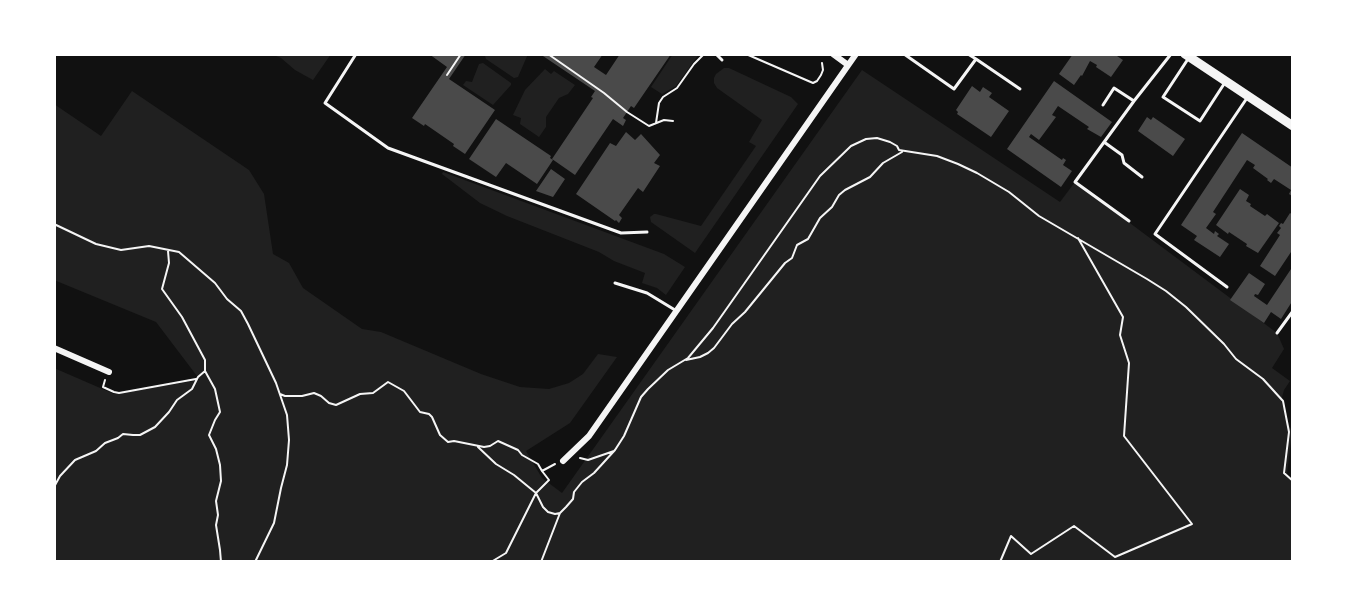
<!DOCTYPE html>
<html>
<head>
<meta charset="utf-8">
<style>
	body { margin:0 }
	#map { position:relative; width:1347px; height:616px; overflow:hidden; background:#111; font-family:"Nunito Sans",sans-serif }
	canvas { display:block }
	.frame { position:absolute; inset:0; border:56px solid #fff; pointer-events:none }
</style>
</head>
<body>
<div id="map">
<canvas width="1347" height="616"></canvas>
<div class="frame"></div>
</div>
<script>
const context = document.querySelector('canvas').getContext('2d');
context.lineJoin = 'round';
function paint(path, color) { context.fillStyle = color; context.fill(path, 'evenodd'); }
const shape = rows => new Path2D(rows.map(r => 'M' + r).join(''));
function trace(path, color, width, dash) { context.strokeStyle = color; context.lineWidth = width; context.lineCap = dash ? 'butt' : 'round'; context.setLineDash(dash || []); context.stroke(path); }
paint(shape([
	[271,54,331,54,313,80,295,70,281,58],
	[487,54,528,54,518,77,514,78,486,59,485,56],
	[673,54,699,54,676,86,662,94,651,87],
	[483,63,511,83,511,85,493,105,463,85,466,81,472,82,479,64],
	[724,68,729,68,791,97,798,104,695,253,651,222,650,217,654,214,656,214,701,226,756,146,749,142,762,120,717,88,714,83,714,78,716,74],
	[545,69,551,74,554,71,575,85,568,94,559,98,546,117,546,127,539,137,520,124,521,118,513,115,525,90],
	[862,70,1060,202,1075,182,1277,333,1284,349,1272,368,1290,381,1284,390,1281,401,1292,433,1287,474,1293,479,1293,562,54,562,54,368,114,394,200,380,156,322,54,280,54,104,101,136,132,91,249,170,264,194,273,254,289,263,303,288,362,329,381,332,481,374,520,387,549,389,569,383,583,374,598,354,617,357,570,423,526,451,542,478,562,493],
	[443,172,664,254,685,267,666,295,657,288,642,283,645,273,614,261,599,252,507,216,480,203,442,174]
]), '#202020');
paint(shape([
	[429,54,466,54,449,79,495,110,465,154,453,146,454,144,425,124,424,126,412,118,447,67],
	[540,54,603,54,594,67,606,75,620,54,671,54,634,108,631,106,623,118,626,120,623,126,613,119,575,175,552,159,593,98,591,97,595,91],
	[1073,54,1114,54,1123,60,1111,77,1096,67,1097,65,1090,61,1082,76,1081,75,1074,85,1059,74],
	[1054,81,1112,122,1101,137,1087,129,1089,127,1058,106,1052,115,1056,117,1039,140,1031,134,1029,137,1062,160,1063,158,1066,160,1063,165,1072,171,1061,187,1007,149],
	[972,86,980,92,983,87,992,93,989,97,1009,111,991,137,957,114,958,112,956,110],
	[1147,117,1151,120,1153,117,1185,139,1173,156,1138,131],
	[496,119,551,156,550,158,553,160,537,184,506,163,496,177,469,159],
	[626,132,635,140,641,134,660,155,654,163,660,166,643,192,638,188,619,215,622,218,619,223,616,220,615,221,576,194,610,143,616,146],
	[1242,133,1293,168,1293,195,1292,196,1289,194,1291,190,1274,179,1271,183,1267,180,1268,179,1253,168,1255,165,1247,160,1213,212,1216,214,1206,228,1214,234,1215,231,1219,234,1217,236,1229,244,1220,257,1194,240,1197,236,1181,225],
	[551,169,565,179,553,197,536,191],
	[1240,189,1249,195,1246,201,1251,204,1250,206,1265,216,1267,214,1279,223,1258,253,1246,246,1247,244,1229,232,1228,234,1216,225],
	[1290,213,1293,215,1293,249,1275,276,1260,266,1280,235,1277,233,1281,228,1279,226,1281,223,1283,224],
	[1293,266,1293,300,1281,319,1271,312,1264,323,1230,300,1249,273,1265,284,1258,295,1255,294,1254,296,1267,305]
]), '#4a4a4a');
trace(shape([
	[548,54,604,93,627,112,649,126,664,120,673,121],
	[746,54,813,83,817,81,821,75,823,70,822,63],
	[447,75,461,54],
	[656,123,659,103,663,97,677,88,694,64,704,54],
	[54,224,96,244,121,250,149,246,179,252,215,283,227,299,241,311,248,324,276,383,287,415,289,440,287,465,281,488,274,523,255,562],
	[686,360,700,357,708,353,714,348,732,324,745,312,785,263,792,258,797,245,808,239,820,218,832,207,839,195,845,190,870,177,883,163,902,152],
	[205,371,215,389,220,412,215,420,209,435,216,449,220,465,221,481,216,501,218,515,216,525,220,550,221,562],
	[105,380,103,387,114,392,119,393,196,379],
	[280,394,285,396,302,396,314,393,321,396,329,403,336,405,360,394,373,393,388,382,404,391,420,412,429,414,432,417,440,435,448,442,454,441,484,447,490,446,498,441,518,450,522,455,538,464,542,471,555,464],
	[478,447,496,464,514,475,536,493,549,480,542,471],
	[580,458,588,460,614,451],
	[54,487,60,476,75,460,96,451,105,443,118,438,123,434,133,435,140,435,155,427,169,412,177,400,192,389,198,377,205,371,205,360,182,317,162,289,169,263,168,251],
	[536,493,543,507,548,512,555,514,560,513,566,507,573,499,574,492,582,482,594,473,615,450,624,436,641,397,648,389,668,370,688,358,713,328,820,176,851,146,866,139,877,138,890,142,897,146,899,150,937,156,958,164,977,173,1009,192,1039,216,1147,279,1166,291,1186,307,1224,344,1236,359,1263,379,1283,401,1289,432,1284,473,1293,481],
	[491,562,506,553,536,493],
	[541,562,560,513],
	[1000,562,1011,536,1031,554,1074,526,1115,557,1192,524,1124,436,1129,363,1120,335,1123,317,1078,238]
]), '#f5f5f5', 2);
trace(shape([
	[356,54,325,103,388,148,621,233,647,232],
	[716,54,722,60],
	[904,54,954,89,976,59,968,54],
	[976,59,1020,89],
	[1188,59,1163,97,1200,121,1224,84],
	[1103,105,1114,88,1134,101,1171,54],
	[1104,142,1122,155,1124,163,1142,177],
	[1129,221,1075,182,1134,101],
	[615,283,647,293,675,310],
	[1227,287,1155,234,1247,98],
	[1277,333,1293,311]
]), '#f5f5f5', 3);
trace(shape([
	[833,54,848,65],
	[54,348,109,372],
	[563,461,589,436,856,54]
]), '#f5f5f5', 6);
trace(shape([
	[1185,54,1293,126]
]), '#f5f5f5', 9);
</script>
</body>
</html>
